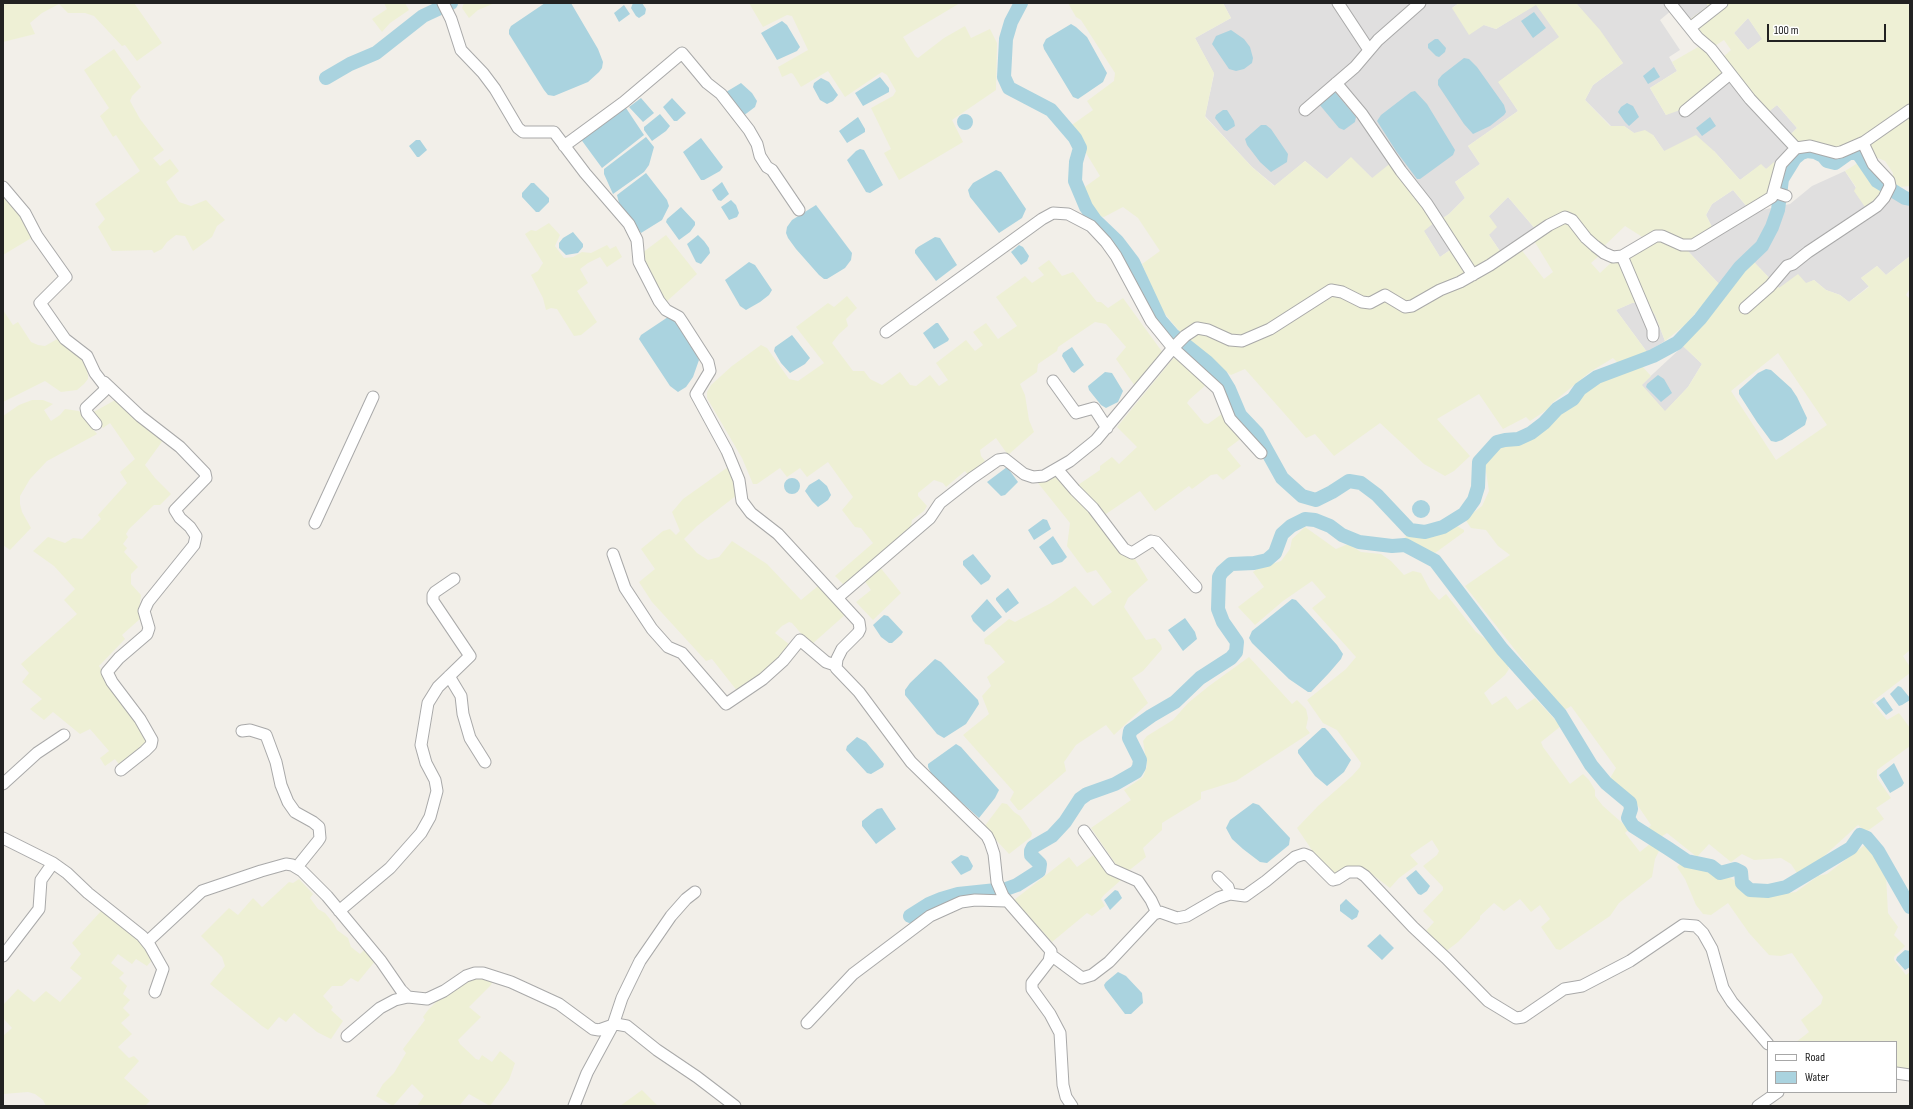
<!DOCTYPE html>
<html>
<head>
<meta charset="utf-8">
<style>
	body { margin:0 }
	#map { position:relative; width:1913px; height:1109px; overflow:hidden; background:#f2efe9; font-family:"Sofia Sans Condensed",sans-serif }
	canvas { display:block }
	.frame { position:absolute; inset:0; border:4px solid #222; pointer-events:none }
	.legend { position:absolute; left:1767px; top:1041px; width:130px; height:52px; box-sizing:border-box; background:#fff; border:1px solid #a7a7a7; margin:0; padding:5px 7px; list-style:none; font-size:12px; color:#222 }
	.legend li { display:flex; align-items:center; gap:8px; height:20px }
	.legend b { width:20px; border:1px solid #a7a7a7 }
	.scale { position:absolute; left:1767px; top:24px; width:119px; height:18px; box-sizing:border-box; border:2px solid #222; border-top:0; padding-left:5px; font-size:12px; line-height:14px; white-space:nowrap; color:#222; -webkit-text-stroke:3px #fff; paint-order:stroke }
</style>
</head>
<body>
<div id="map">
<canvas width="1913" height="1109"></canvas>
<div class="frame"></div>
<ul class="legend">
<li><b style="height:5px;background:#fff"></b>Road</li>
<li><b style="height:11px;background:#aad3df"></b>Water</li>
</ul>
<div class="scale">100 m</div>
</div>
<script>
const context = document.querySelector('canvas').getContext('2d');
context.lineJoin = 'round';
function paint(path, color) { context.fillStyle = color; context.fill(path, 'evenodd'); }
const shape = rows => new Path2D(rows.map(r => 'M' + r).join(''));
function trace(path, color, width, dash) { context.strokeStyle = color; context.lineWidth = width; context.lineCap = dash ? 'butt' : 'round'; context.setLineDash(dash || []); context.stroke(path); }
paint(shape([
	[1223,3,1459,3,1452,8,1484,25,1496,29,1536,4,1560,37,1499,82,1518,111,1468,146,1480,164,1455,182,1465,198,1449,214,1440,220,1372,178,1351,158,1327,179,1305,161,1275,186,1252,167,1205,116,1214,74,1195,38,1231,18],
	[1576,3,1706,3,1708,6,1689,20,1672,10,1660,20,1680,50,1669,57,1677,71,1650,88,1666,115,1725,74,1761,117,1777,105,1797,128,1785,140,1792,148,1777,165,1766,169,1761,165,1740,180,1714,151,1664,151,1653,135,1634,133,1624,126,1611,126,1585,100,1593,85,1623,63],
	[1748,18,1763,39,1748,50,1734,33],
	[1845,171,1856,188,1886,192,1910,206,1910,256,1886,275,1877,266,1861,278,1869,286,1849,302,1840,295,1826,290,1814,280,1806,284,1779,288,1747,255,1720,285,1686,249,1713,229,1706,215,1712,204,1733,190,1748,208,1762,210,1790,204,1812,186],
	[1508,197,1537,231,1502,254,1489,235,1489,216],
	[1435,222,1453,248,1440,257,1423,230],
	[1646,302,1655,315,1665,341,1647,352,1616,310,1632,303],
	[1683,346,1702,364,1688,387,1665,412,1641,385]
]), '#e0dfdf');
paint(shape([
	[3,3,134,3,162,43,137,61,125,45,122,46,94,16,85,13,68,13,59,4,42,13,30,23,35,34,3,42],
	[384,3,405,3,409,10,390,23,382,32,372,19,387,9],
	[464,3,495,3,478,10,469,18,462,8],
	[749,3,960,3,903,37,915,56,918,58,944,38,965,26,971,38,990,29,997,43,996,90,952,120,963,142,899,180,884,153,891,149,871,108,893,96,896,91,887,75,882,72,845,97,828,71,801,87,793,74,791,73,782,77,778,67,808,50,792,16,787,15,763,27],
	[1068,3,1223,3,1231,18,1195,38,1214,73,1205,117,1252,167,1274,186,1305,161,1327,179,1351,157,1372,178,1392,162,1435,222,1424,231,1440,257,1453,248,1468,273,1406,304,1390,292,1369,300,1342,290,1254,335,1236,338,1197,324,1180,332,1161,309,1142,264,1160,251,1138,218,1123,207,1104,217,1098,216,1082,189,1100,176,1083,148,1084,147,1069,127,1093,110,1087,101,1114,81,1115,73,1081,20,1076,17],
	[1459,3,1576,3,1600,30,1623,63,1593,85,1585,100,1610,126,1624,126,1634,133,1645,130,1653,135,1664,151,1696,135,1714,151,1740,180,1761,164,1766,169,1774,162,1777,165,1771,194,1748,208,1733,190,1712,204,1706,215,1713,229,1694,240,1644,238,1625,226,1601,249,1572,217,1537,231,1508,197,1489,216,1497,227,1489,235,1502,254,1475,269,1452,241,1456,237,1448,227,1444,228,1440,220,1449,214,1465,198,1455,182,1480,164,1468,146,1518,111,1498,82,1559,37,1536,5,1496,29,1484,25,1469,35,1452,8],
	[1706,3,1909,3,1908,4,1910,9,1910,107,1880,128,1837,151,1796,144,1789,136,1797,128,1777,105,1766,114,1722,58,1731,50,1724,40,1713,47,1689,20,1708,6],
	[1748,18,1762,39,1748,50,1734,33],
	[1698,47,1707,53,1725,74,1683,109,1666,115,1650,88,1677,71,1672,62],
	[114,49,141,87,132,96,130,101,140,119,164,150,153,158,160,166,170,159,179,171,166,182,179,202,191,206,206,200,225,220,217,226,212,237,193,251,185,236,176,235,167,242,162,249,154,253,152,250,112,251,98,227,105,219,95,204,140,171,116,135,113,137,100,116,109,108,84,70],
	[1910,114,1910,186,1900,187,1892,183,1893,173,1885,161,1873,156,1868,142],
	[1861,161,1868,177,1880,189,1886,192,1867,210,1854,191,1856,187,1845,171],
	[3,194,17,208,33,237,3,255],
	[1565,220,1601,254,1591,263,1600,273,1614,260,1656,239,1686,249,1720,285,1685,325,1665,341,1655,315,1646,302,1632,303,1616,310,1647,352,1618,363,1613,358,1590,372,1551,404,1551,407,1530,421,1526,417,1503,429,1479,394,1437,419,1470,456,1454,471,1445,476,1424,464,1380,423,1334,456,1315,434,1306,438,1245,369,1231,375,1207,358,1188,340,1203,331,1232,344,1331,294,1382,299,1404,310,1520,248,1544,279,1553,272,1533,239],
	[549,223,560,235,555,246,564,258,573,257,582,252,591,253,607,245,610,249,616,246,622,257,607,267,600,257,588,263,580,269,588,283,577,291,597,322,581,335,574,336,557,309,551,308,546,310,543,298,531,275,538,271,543,263,525,234,531,230,536,231],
	[666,235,697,274,665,303,646,272,642,253],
	[1910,256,1910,288,1906,295,1910,299,1910,650,1903,656,1910,667,1910,673,1872,702,1887,720,1899,713,1910,728,1910,746,1877,770,1877,778,1891,798,1876,808,1884,819,1866,832,1858,825,1811,868,1797,873,1791,864,1781,858,1754,860,1742,854,1731,862,1709,844,1697,857,1667,833,1659,838,1648,828,1651,825,1634,800,1609,780,1616,768,1571,706,1563,711,1465,586,1510,555,1498,546,1486,530,1471,528,1465,519,1482,506,1489,491,1485,465,1487,458,1500,447,1525,442,1575,402,1589,388,1611,373,1641,365,1651,376,1642,385,1665,411,1688,387,1702,364,1683,346,1753,261,1779,288,1798,274,1806,283,1814,280,1826,290,1840,295,1849,302,1869,287,1861,278,1877,266,1886,275],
	[1778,353,1827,425,1776,460,1731,391],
	[1049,260,1062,276,1073,272,1097,302,1101,302,1108,308,1123,298,1163,353,1135,386,1116,359,1126,347,1106,324,1095,322,1058,347,1057,351,1038,364,1037,372,1020,384,1025,395,1029,420,1034,432,1008,455,996,438,980,450,981,456,985,461,968,475,965,471,946,487,943,483,934,480,918,493,918,496,927,506,924,511,912,520,911,527,892,543,847,588,835,576,873,543,861,528,855,527,842,510,853,497,828,462,807,477,800,468,787,477,780,468,757,484,753,484,742,458,707,398,707,392,711,385,732,366,761,345,767,348,789,379,798,381,824,363,796,327,828,303,834,307,847,296,857,308,846,319,848,326,839,334,832,343,853,371,864,371,870,379,882,385,900,372,910,385,916,386,930,375,939,386,948,380,936,363,966,340,975,351,983,345,973,332,986,323,998,339,1017,326,996,297,1025,276,1032,283,1044,275,1038,268],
	[3,310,13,325,18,322,31,342,38,345,45,346,59,338,84,360,88,375,88,379,84,384,77,390,61,392,45,381,3,402],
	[1176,355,1208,383,1189,400,1187,403,1204,423,1208,424,1223,413,1243,437,1227,449,1241,466,1223,480,1217,474,1211,475,1192,489,1189,486,1155,511,1140,491,1103,516,1075,487,1100,470,1100,466,1112,457,1119,464,1137,447,1117,427],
	[117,399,164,439,145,465,155,478,171,494,160,505,154,505,129,529,126,534,128,537,123,544,127,548,124,552,138,567,131,574,131,584,141,595,139,611,141,618,122,635,125,639,99,666,149,741,121,767,115,759,105,766,100,758,109,751,90,729,80,734,53,712,44,720,30,709,42,699,22,682,29,673,21,664,77,614,64,600,75,589,54,566,33,551,48,537,65,543,73,538,82,539,101,519,98,515,127,483,120,472,135,459,110,423,103,428,90,414],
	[32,400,43,400,53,404,44,410,51,421,60,415,65,409,79,411,97,434,47,461,30,479,20,496,20,504,22,512,31,528,10,550,3,545,3,416,19,405],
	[728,467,734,476,737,495,697,526,684,539,697,553,708,560,719,557,732,541,767,564,801,600,818,586,846,614,811,645,792,623,789,622,782,626,775,633,790,645,780,660,738,692,712,659,706,661,652,602,639,582,655,569,641,549,663,531,670,529,676,535,680,531,672,512,683,499],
	[1055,474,1133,556,1148,580,1128,598,1124,607,1146,640,1155,638,1161,645,1162,649,1143,671,1132,678,1148,703,1114,735,1106,725,1076,745,1064,762,1066,771,1021,810,1018,810,1010,800,1014,792,963,735,989,714,982,696,991,686,987,677,1005,662,990,645,985,644,984,639,1009,619,1015,622,1051,603,1075,586,1093,606,1112,592,1096,570,1087,573,1067,546,1070,523,1038,483],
	[1457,526,1464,530,1464,532,1435,553,1404,539,1409,532,1423,538,1431,537],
	[1305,527,1336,549,1348,544,1361,552,1381,554,1391,561,1404,575,1413,571,1421,573,1430,590,1439,600,1446,594,1476,632,1488,641,1508,666,1509,669,1505,675,1484,693,1492,705,1506,696,1517,710,1535,698,1561,726,1541,742,1543,747,1570,784,1583,774,1589,780,1595,790,1595,796,1603,806,1629,829,1625,833,1640,852,1651,843,1660,849,1655,859,1652,877,1619,903,1610,916,1560,950,1556,949,1541,927,1550,919,1540,905,1531,912,1520,899,1504,911,1494,903,1480,916,1480,919,1458,942,1445,952,1424,933,1434,922,1423,911,1443,890,1443,887,1423,866,1437,855,1439,851,1432,840,1410,855,1418,864,1399,878,1390,888,1365,869,1356,866,1345,867,1335,874,1320,862,1297,828,1318,806,1352,776,1360,767,1361,763,1337,730,1323,723,1307,700,1346,669,1356,657,1312,608,1326,597,1312,581,1283,601,1255,625,1238,607,1264,587,1253,572,1257,569,1281,561,1290,549,1292,539],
	[879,566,901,593,873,620,856,602,871,590,864,580],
	[1249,657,1292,704,1297,700,1306,709,1308,718,1306,728,1310,733,1236,781,1201,792,1201,799,1162,823,1162,830,1143,848,1146,857,1127,872,1119,869,1091,828,1131,800,1124,790,1143,777,1147,766,1143,741,1147,736,1173,720,1188,703,1209,686],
	[1002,803,1007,804,1014,812,1020,816,1032,833,1031,837,1009,854,984,827],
	[1866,844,1886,875,1888,913,1898,927,1894,935,1905,946,1894,957,1894,960,1906,975,1910,972,1910,1071,1896,1069,1896,1042,1796,1042,1809,1032,1801,1020,1821,1004,1823,997,1792,953,1781,956,1769,955,1749,933,1728,903,1711,915,1703,914,1696,905,1685,879,1677,867,1681,863,1711,871,1715,875,1730,878,1738,882,1741,887,1748,892,1767,896,1796,892,1818,876,1827,874],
	[1095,854,1113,875,1121,880,1104,895,1101,899,1105,906,1102,908,1092,916,1087,913,1052,942,1014,900,1069,857,1077,867],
	[299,879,313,894,310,898,318,909,325,913,334,924,337,930,348,938,351,947,360,954,365,949,376,960,358,982,351,978,342,986,332,986,323,996,333,1007,331,1010,343,1021,331,1039,317,1032,294,1013,286,1022,279,1017,268,1030,262,1026,210,984,225,966,222,957,201,936,229,908,238,915,253,898,262,907,289,882,293,883],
	[102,910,146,947,154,958,147,966,136,959,132,964,118,954,111,963,124,973,119,978,127,986,123,994,130,1000,123,1008,130,1015,121,1023,132,1034,118,1047,129,1058,134,1056,139,1061,124,1078,150,1101,145,1106,46,1106,43,1100,35,1094,28,1092,3,1094,3,1036,12,1028,3,1018,3,1005,18,989,34,1002,46,991,60,1002,82,978,70,968,81,954,72,943],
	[476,976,493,980,491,985,469,1007,481,1017,458,1040,460,1044,476,1059,479,1060,482,1055,492,1062,500,1051,515,1063,509,1080,490,1106,469,1094,459,1106,417,1106,424,1096,412,1084,393,1106,376,1096,383,1084,394,1073,406,1053,403,1049,425,1020,423,1017,428,1010,440,998],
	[642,1090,657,1105,656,1106,620,1106]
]), '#eef0d5');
paint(shape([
	[545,3,571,3,598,49,603,62,602,68,599,72,588,82,554,96,548,95,544,90,509,34,509,30,511,26],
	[633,3,642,3,646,9,645,14,639,18,636,16,631,8],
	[624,5,630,14,619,22,614,13],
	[1534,12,1546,28,1533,38,1521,21],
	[782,21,787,25,800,47,797,51,777,60,761,33],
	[1071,24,1076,27,1087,37,1107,73,1103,82,1078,99,1073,97,1044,49,1043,45,1046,39],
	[1231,30,1244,39,1250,47,1253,58,1252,63,1244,69,1236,71,1229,69,1212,44,1216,36],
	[1435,39,1438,39,1446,48,1445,52,1439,57,1436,56,1428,48,1428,44],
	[1464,58,1469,59,1477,67,1504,105,1506,112,1504,115,1490,126,1473,134,1464,124,1438,85,1438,80,1442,75],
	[1654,67,1660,77,1648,84,1643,76],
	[880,77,889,88,889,92,863,106,855,93],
	[821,78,829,82,838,95,833,101,827,104,820,100,813,87,814,83],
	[741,83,752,93,757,101,755,107,743,116,726,92],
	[1334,91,1356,117,1355,122,1344,130,1339,128,1319,104],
	[1415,91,1427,104,1455,150,1453,155,1420,179,1417,179,1396,151,1377,121,1381,115,1411,92],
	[641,98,654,113,643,122,629,107],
	[672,98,686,113,677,121,674,121,663,107],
	[1627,103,1633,106,1639,117,1629,126,1625,122,1618,112,1621,107],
	[626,108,644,135,602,168,580,138,620,109],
	[1223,110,1227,110,1234,121,1235,126,1227,131,1224,130,1215,118,1216,115],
	'957 122a8 8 0 1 1 16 0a8 8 0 1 1-16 0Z',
	[660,114,670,126,666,131,652,141,644,130,644,127],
	[858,117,865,129,865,132,847,143,839,131],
	[1710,117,1716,126,1702,136,1696,128],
	[1261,125,1266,125,1271,129,1288,154,1287,162,1271,172,1260,162,1247,145,1245,139],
	[646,137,654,147,649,165,644,172,613,194,604,174,604,169],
	[701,138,723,167,720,171,704,180,701,180,683,152],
	[416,140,420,140,427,150,419,157,417,157,409,146],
	[860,149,864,150,883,185,870,193,866,192,847,160,856,151],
	[996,170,1001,172,1026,209,1022,218,999,233,970,197,968,190,973,183],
	[646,173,667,200,669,206,662,220,641,233,619,203,617,195],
	[722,182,729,194,721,201,718,200,712,190],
	[531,183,534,183,549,198,549,202,539,212,536,212,522,197,522,193],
	[731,200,736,205,739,213,737,217,729,220,721,207],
	[816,205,852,253,851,260,845,268,827,279,824,279,819,275,796,249,788,238,786,233,787,227,792,220],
	[681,207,695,222,695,225,690,232,679,240,666,222,667,219],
	[573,232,583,244,583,247,578,253,566,255,559,248,559,243,563,238],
	[698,235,704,241,709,248,710,253,701,264,696,262,687,244],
	[935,237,940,238,957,265,936,281,915,253,915,250,918,247],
	[1019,245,1023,247,1029,256,1027,261,1021,265,1011,252],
	[749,262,755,265,772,290,769,295,760,302,746,310,740,306,725,280],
	[668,317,672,318,691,343,699,360,693,377,686,387,678,392,670,386,639,339,641,335],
	[936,323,938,323,949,339,948,341,934,349,923,333],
	[792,335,810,358,805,364,790,373,781,363,774,351,775,347],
	[1072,347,1084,365,1074,373,1071,371,1062,356,1063,353],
	[1766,369,1771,370,1791,388,1797,397,1807,418,1805,425,1782,440,1776,442,1771,441,1757,422,1739,394,1739,390,1758,373],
	[1105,372,1112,373,1123,391,1118,402,1106,408,1101,405,1089,390,1088,386],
	[1658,375,1664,379,1672,393,1661,402,1646,387,1647,384],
	[1007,467,1018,482,1005,495,1001,496,987,482],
	'784 486a8 8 0 1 1 16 0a8 8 0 1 1-16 0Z',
	[819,479,827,486,831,495,828,500,818,507,812,501,805,491,809,485],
	'1412 509a9 9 0 1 1 18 0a9 9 0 1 1-18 0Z',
	[1043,519,1047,520,1051,529,1034,540,1028,530],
	[1053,536,1067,557,1062,562,1052,565,1039,547],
	[973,554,991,576,989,580,981,585,963,565,963,561],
	[1008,588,1019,603,1006,613,996,600,996,598],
	[987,599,1002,617,984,632,973,621,971,616],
	[1292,599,1296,600,1309,614,1337,645,1343,654,1341,659,1329,673,1311,692,1308,692,1289,679,1252,643,1249,638,1252,631],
	[884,615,888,616,903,632,901,635,892,643,889,643,881,637,873,625],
	[1185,618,1195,632,1197,639,1183,651,1168,630],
	[935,659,941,662,978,700,979,704,966,724,944,738,937,734,905,695,905,690,910,683],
	[1898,686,1901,687,1910,698,1910,700,1902,705,1899,706,1890,694],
	[1884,697,1893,710,1886,715,1876,703],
	[1322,728,1325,728,1328,731,1351,760,1344,772,1327,786,1315,776,1298,753,1298,750],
	[857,737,866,742,876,754,884,764,883,767,871,774,867,773,846,750,847,746],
	[956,744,961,747,999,790,995,798,979,818,939,782,931,773,928,767,928,764],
	[1894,763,1904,783,1902,786,1890,793,1879,775],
	[1253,803,1259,805,1290,838,1289,845,1267,863,1260,862,1243,849,1232,839,1226,828,1230,820],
	[882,808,896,829,876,844,862,826,862,821,877,809],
	[961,855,968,857,973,866,971,870,961,875,951,862],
	[1416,870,1430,886,1427,891,1421,895,1418,894,1406,878],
	[1115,890,1118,891,1122,898,1110,910,1104,900],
	[1346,899,1359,911,1357,917,1352,920,1340,911,1340,905],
	[1380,934,1394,948,1382,960,1367,946],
	[1905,950,1910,951,1910,967,1905,970,1896,960,1897,957],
	[1118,972,1126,976,1142,993,1143,1003,1131,1014,1125,1014,1105,988,1104,985,1106,982]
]), '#aad3df');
trace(shape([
	[1021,3,1011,22,1006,39,1004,77,1009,88,1051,110,1075,138,1080,148,1076,162,1075,181,1086,207,1095,220,1117,241,1133,262,1160,320,1173,335,1207,362,1221,376,1229,389,1240,415,1257,433,1282,478,1302,496,1316,500,1332,492,1349,481,1361,483,1377,495,1410,530,1425,532,1443,527,1464,514,1474,500,1478,487,1479,462,1497,442,1505,440,1518,439,1531,433,1544,423,1557,409,1573,399,1580,389,1597,377,1653,356,1677,343,1700,319,1740,267,1762,246,1772,227,1778,210,1782,179,1795,158,1801,153,1807,151,1815,152,1823,156,1827,161,1835,163,1849,153,1856,153,1860,156,1877,181,1905,198,1910,199],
	[326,78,350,64,376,53,423,16,451,3],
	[910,916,929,904,941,899,958,894,1006,889,1017,885,1039,871,1040,864,1031,855,1031,851,1033,847,1052,836,1065,822,1080,799,1087,794,1115,784,1136,772,1139,767,1140,760,1129,738,1130,731,1151,716,1175,702,1200,678,1231,658,1236,652,1237,642,1223,622,1218,609,1219,577,1222,572,1231,564,1254,563,1267,560,1275,553,1282,534,1291,526,1305,519,1315,520,1330,526,1342,535,1359,542,1392,546,1405,545,1435,561,1502,649,1560,714,1591,765,1606,783,1630,803,1631,809,1628,818,1633,826,1669,849,1687,861,1711,866,1720,873,1735,869,1741,872,1742,883,1750,890,1768,891,1786,887,1851,848,1860,835,1867,838,1878,851,1910,907]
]), '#aad3df', 14);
const minor = shape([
	[443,3,451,19,461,50,483,73,495,89,518,128,523,132,554,132,585,173,629,224,637,240,639,262,659,301,666,310,679,317,683,323,708,362,710,371,696,394,727,451,739,480,742,501,751,513,778,534,859,622,860,629,858,633,842,649,837,659,836,668,859,692,911,762,987,836,990,842,994,854,997,882,1003,896,1051,951,1049,961,1032,983,1032,989,1050,1014,1060,1033,1063,1085,1066,1097,1072,1106],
	[1338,3,1369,50],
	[1670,3,1698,38,1711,49,1750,99,1796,148],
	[1690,28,1722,3],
	[1336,83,1362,114,1401,171,1427,204,1473,275],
	[1305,110,1355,67,1378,40,1420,3],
	[1685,111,1730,74],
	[564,146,624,102,682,53,707,83,721,94,749,130,757,144,760,156,767,167,772,170,799,210],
	[3,187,25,213,37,236,66,277,40,303,65,339,87,356,95,373,105,386,104,391,86,408,87,413,96,424],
	[1774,192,1786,196],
	[1622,256,1653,329,1653,336],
	[1745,308,1770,286,1787,266,1793,264,1808,252,1877,206,1884,198,1890,186,1889,181,1873,164,1863,143],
	[886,332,1042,219,1053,213,1068,214,1091,226,1106,242,1116,256,1151,321,1173,348,1218,389,1230,419,1261,453],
	[1053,381,1076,413,1094,408,1107,428],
	[104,382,140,416,180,447,205,473,206,478,175,510,180,518,190,527,196,536,194,545,148,602,144,611,149,628,147,634,119,658,107,672,112,682,140,719,152,740,151,745,145,751,121,770],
	[1057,469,1075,490,1093,508,1124,549,1132,553,1151,541,1156,542,1196,587],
	[315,523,373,397],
	[613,554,625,588,652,629,668,647,682,653,726,704,763,679,783,661,800,640,826,662,835,665],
	[838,597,930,518,940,503,972,478,998,460,1005,459,1024,474,1033,477,1044,476,1070,461,1096,440,1173,348,1185,336,1197,328,1208,330,1230,340,1242,341,1270,329,1331,290,1342,292,1362,302,1370,303,1385,295,1405,307,1412,306,1440,290,1460,282,1490,265,1549,225,1565,217,1572,220,1586,238,1595,246,1604,253,1613,257,1622,256,1656,236,1662,236,1682,245,1693,245,1772,197,1781,164,1796,148,1810,146,1836,153,1841,152,1864,142,1910,110],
	[449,676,461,696,463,714,470,738,485,762],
	[242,731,250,730,266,735,276,762,281,785,288,802,295,812,313,822,319,827,320,838,318,841,297,867],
	[3,784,37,753,64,735],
	[1084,831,1111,869,1138,881,1151,900,1157,913],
	[3,838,53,863,67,873,88,893,142,936,150,946,163,969,155,992],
	[1218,877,1228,887,1230,894],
	[339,911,390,868,421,833,430,817,437,791,435,780,426,763,421,745,428,703,438,687,470,656,433,601,433,595,435,592,454,579],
	[147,942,202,891,261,871,286,864,292,865,302,871,327,896,381,961,401,990,408,997,427,999,444,991,466,976,475,973,483,973,511,982,559,1004,593,1029,599,1030,616,1024,627,1026,657,1050,697,1077,735,1106],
	[1051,955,1082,978,1092,975,1109,962,1154,914,1160,912,1177,918,1187,916,1218,898,1230,894,1245,896,1266,881,1295,857,1304,854,1309,856,1333,880,1337,879,1348,872,1359,872,1365,876,1413,927,1446,958,1488,1001,1516,1018,1523,1017,1564,989,1582,986,1630,961,1683,925,1696,926,1703,933,1712,949,1723,988,1732,1002,1768,1044],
	[3,956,39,909,41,880,53,863],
	[807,1023,853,974,930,916,961,902,975,900,1006,901],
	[347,1036,380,1008,395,1000,408,997],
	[1896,1073,1910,1075],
	[574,1106,587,1073,613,1025,622,998,640,961,671,916,686,899,695,892],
	[1758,1106,1778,1092]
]);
trace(minor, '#a9a9a9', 13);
trace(minor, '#fff', 11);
</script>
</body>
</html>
